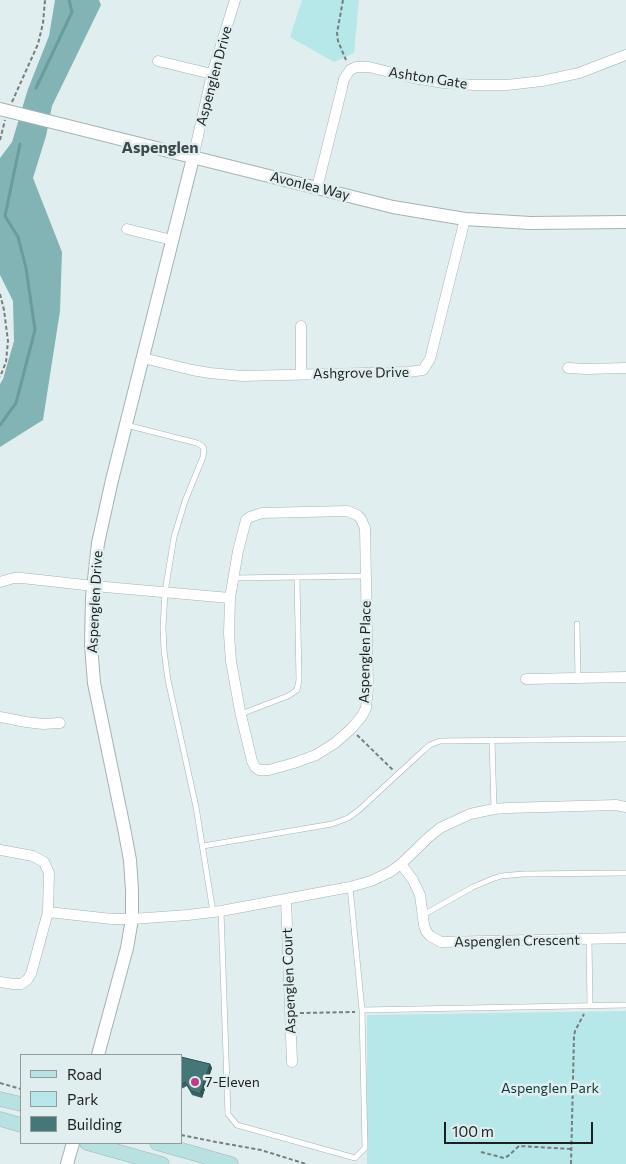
<!DOCTYPE html>
<style>
body{margin:0}
#map{position:relative;width:626px;height:1164px;overflow:hidden;background:#e1eeef;font-family:Commissioner,sans-serif}
canvas{display:block}
.legend{position:absolute;left:20px;top:1054px;width:162px;height:90px;box-sizing:border-box;background:#e1eeef;border:1px solid #929c9d;margin:0;padding:6px 9px;list-style:none;font-size:15px;color:#1c2021}
.legend li{display:flex;align-items:center;gap:10px;height:25px}
.legend b{width:25px;border:1px solid #929c9d}
.scale{position:absolute;left:444px;top:1122px;width:149px;height:22px;box-sizing:border-box;border:2px solid #1c2021;border-top:0;padding-left:6px;font-size:15px;line-height:18px;white-space:nowrap;color:#1c2021;-webkit-text-stroke:4px #e1eeef;paint-order:stroke}
</style>
<div id="map">
<canvas width="626" height="1164"></canvas>
<ul class="legend">
<li><b style="height:6px;background:#b8e1e2"></b>Road</li>
<li><b style="height:14px;background:#b6e7e9"></b>Park</li>
<li><b style="height:14px;background:#457678"></b>Building</li>
</ul>
<div class="scale">100 m</div>
</div>
<script>
const context = document.querySelector('canvas').getContext('2d');
context.lineJoin = 'round';
function fill(path, color) {
  context.fillStyle = color;
  context.fill(path, 'evenodd');
}
function shape(rows) {
  const path = new Path2D();
  for (const r of rows) {
    path.moveTo(r[0], r[1]);
    for (let i = 2; i < r.length; i += 2) path.lineTo(r[i], r[i + 1]);
  }
  return path;
}
function strokePath(path, color, width, dash) {
  context.strokeStyle = color;
  context.lineWidth = width;
  context.lineCap = dash ? 'butt' : 'round';
  context.setLineDash(dash || []);
  context.stroke(path);
}
function label(font, color, halo, rows, align = 'center') {
  context.font = font + ' Commissioner,sans-serif';
  context.lineWidth = 5;
  context.setLineDash([]);
  context.textBaseline = 'middle';
  context.strokeStyle = halo;
  context.fillStyle = color;
  for (const [text, x, y, turn = 0] of rows) {
    context.save();
    context.translate(x, y);
    context.rotate((+turn || 0) * Math.PI / 180);
    context.textAlign = isNaN(turn) ? turn : align;
    if (halo) context.strokeText(text, 0, 0);
    context.fillText(text, 0, 0);
    context.restore();
  }
}
fill(shape([
 [302,0,359,0,354,53,334,62,290,37],
 [626,1011,626,1164,367,1164,367,1015]
]), '#b6e7e9');
fill(shape([
 [55,0,99,0,101,5,52,106,46,136,33,178,62,252,60,311,43,420,0,447,0,384,3,379,14,341,13,301,0,275,0,158,12,142,28,89,49,36]
]), '#82b4b6');
strokePath(shape([
 [36,88,72,12,69,0],
 [0,425,16,403,35,330,26,268,18,237,5,216,20,144]
]), '#6a9b9e', 3);
const service = shape([
 [126,425,197,443,202,446,204,449,203,457,185,501,174,537,165,592,163,627,164,651,168,680,196,807,213,912],
 [234,578,366,576],
 [577,624,578,678],
 [241,714,288,696,297,690,299,680,297,577],
 [492,740,494,809],
 [203,846,332,824,348,818,359,810,424,750,430,745,440,741,626,739],
 [221,911,228,1114,237,1125,355,1158,365,1148,362,1010,350,887],
 [423,915,473,887,492,879,501,876,523,874,626,873],
 [589,939,590,1006],
 [362,1010,626,1005]
]);
const minor = shape([
 [158,61,212,74],
 [193,158,212,74,235,0],
 [317,188,341,92,344,79,350,70,356,67,369,67,413,78,444,83,474,85,507,85,542,81,579,73,626,55],
 [127,229,172,240],
 [301,326,301,374],
 [143,358,192,370,210,373,242,376,409,372,423,370,430,359,465,219],
 [568,368,586,369,626,368],
 [347,511,357,515,361,519,365,528,368,688,366,708,362,716,351,729,335,743,316,755,294,763,269,770,259,770,255,767,252,761,240,711,231,661,229,634,230,598,238,551,246,520,250,517,262,513,347,511],
 [0,582,14,578,22,578,94,586,230,598],
 [526,679,626,677],
 [0,717,26,722,43,724,60,723],
 [0,850,33,856,44,862,49,873,48,912,31,974,27,980,21,984,13,984,0,982],
 [401,864,413,880,420,895,424,925,426,931,430,936,441,942,626,938],
 [286,899,292,1062],
 [48,912,112,919,132,919,188,915,221,911,350,887,371,881,390,872,401,864,429,837,440,828,470,814,494,809,507,808,616,805,626,807]
]);
const tertiary = shape([
 [0,109,393,207,465,219,530,223,626,222],
 [98,1055,127,948,132,919,132,890,130,860,124,828,94,683,91,645,92,598,98,543,112,480,193,158],
 [67,1164,73,1143]
]);
const secondary = shape([
 [0,1099,21,1104],
 [0,1119,21,1125],
 [87,1143,162,1164],
 [157,1143,231,1164]
]);
strokePath(service, '#a6b2b2', 6);
strokePath(minor, '#a6b2b2', 11);
strokePath(tertiary, '#a6b2b2', 14);
strokePath(secondary, '#a6b2b2', 15);
strokePath(shape([
 [343,0,337,33,338,41,346,60],
 [12,102,38,44,43,23,45,0],
 [0,140,5,120],
 [0,294,4,310,8,341,6,362,0,377],
 [357,735,393,770],
 [300,1013,355,1012],
 [0,1083,21,1089],
 [181,1135,216,1142,261,1150,306,1164],
 [481,1152,504,1158,508,1156,519,1146,571,1149],
 [571,1164,574,1036,575,1031,584,1014]
]), '#767e7f', 2, [4, 2.5]);
strokePath(service, '#fff', 5);
strokePath(minor, '#fff', 10);
strokePath(tertiary, '#fff', 12);
strokePath(secondary, '#b8e1e2', 14);
fill(shape([
 [181,1057,210,1064,212,1068,202,1098,192,1095,187,1086,181,1089]
]), '#3b6567');
fill(shape([
 [210,1064,212,1068,202,1098,200,1094]
]), '#305354');
const building = shape([
 [181,1057,210,1064,200,1094,191,1091,185,1082,181,1085,181,1057]
]);
fill(building, '#457678');
strokePath(building, '#305354', 1);
for (const [x, y, r, color] of [
 [195,1082,5,"#bf3d86"]
]) {
  const dot = new Path2D();
  dot.arc(x, y, r, 0, 2 * Math.PI);
  context.fillStyle = color;
  context.fill(dot);
  strokePath(dot, '#e1eeef', 2);
}
label('14px', '#1c2021', '#e1eeef', [
 ["Aspenglen Drive",214,76,-75],
 ["Ashton Gate",428,78,9],
 ["Avonlea Way",310,186,14],
 ["Ashgrove Drive",361,373,-1],
 ["Aspenglen Drive",95,602,-87],
 ["Aspenglen Place",365,652,-89],
 ["Aspenglen Crescent",517,941,-1],
 ["Aspenglen Court",289,981,-92]
]);
label('14px', '#1c2021', '#e1eeef', [
 ["7-Eleven",205,1082]
], 'left');
label('14px', '#083a3c', '#e1eeef', [
 ["Aspenglen Park",550,1088]
]);
label('bold 16px', '#3d4848', '#e1eeef', [
 ["Aspenglen",160,148]
]);
</script>
